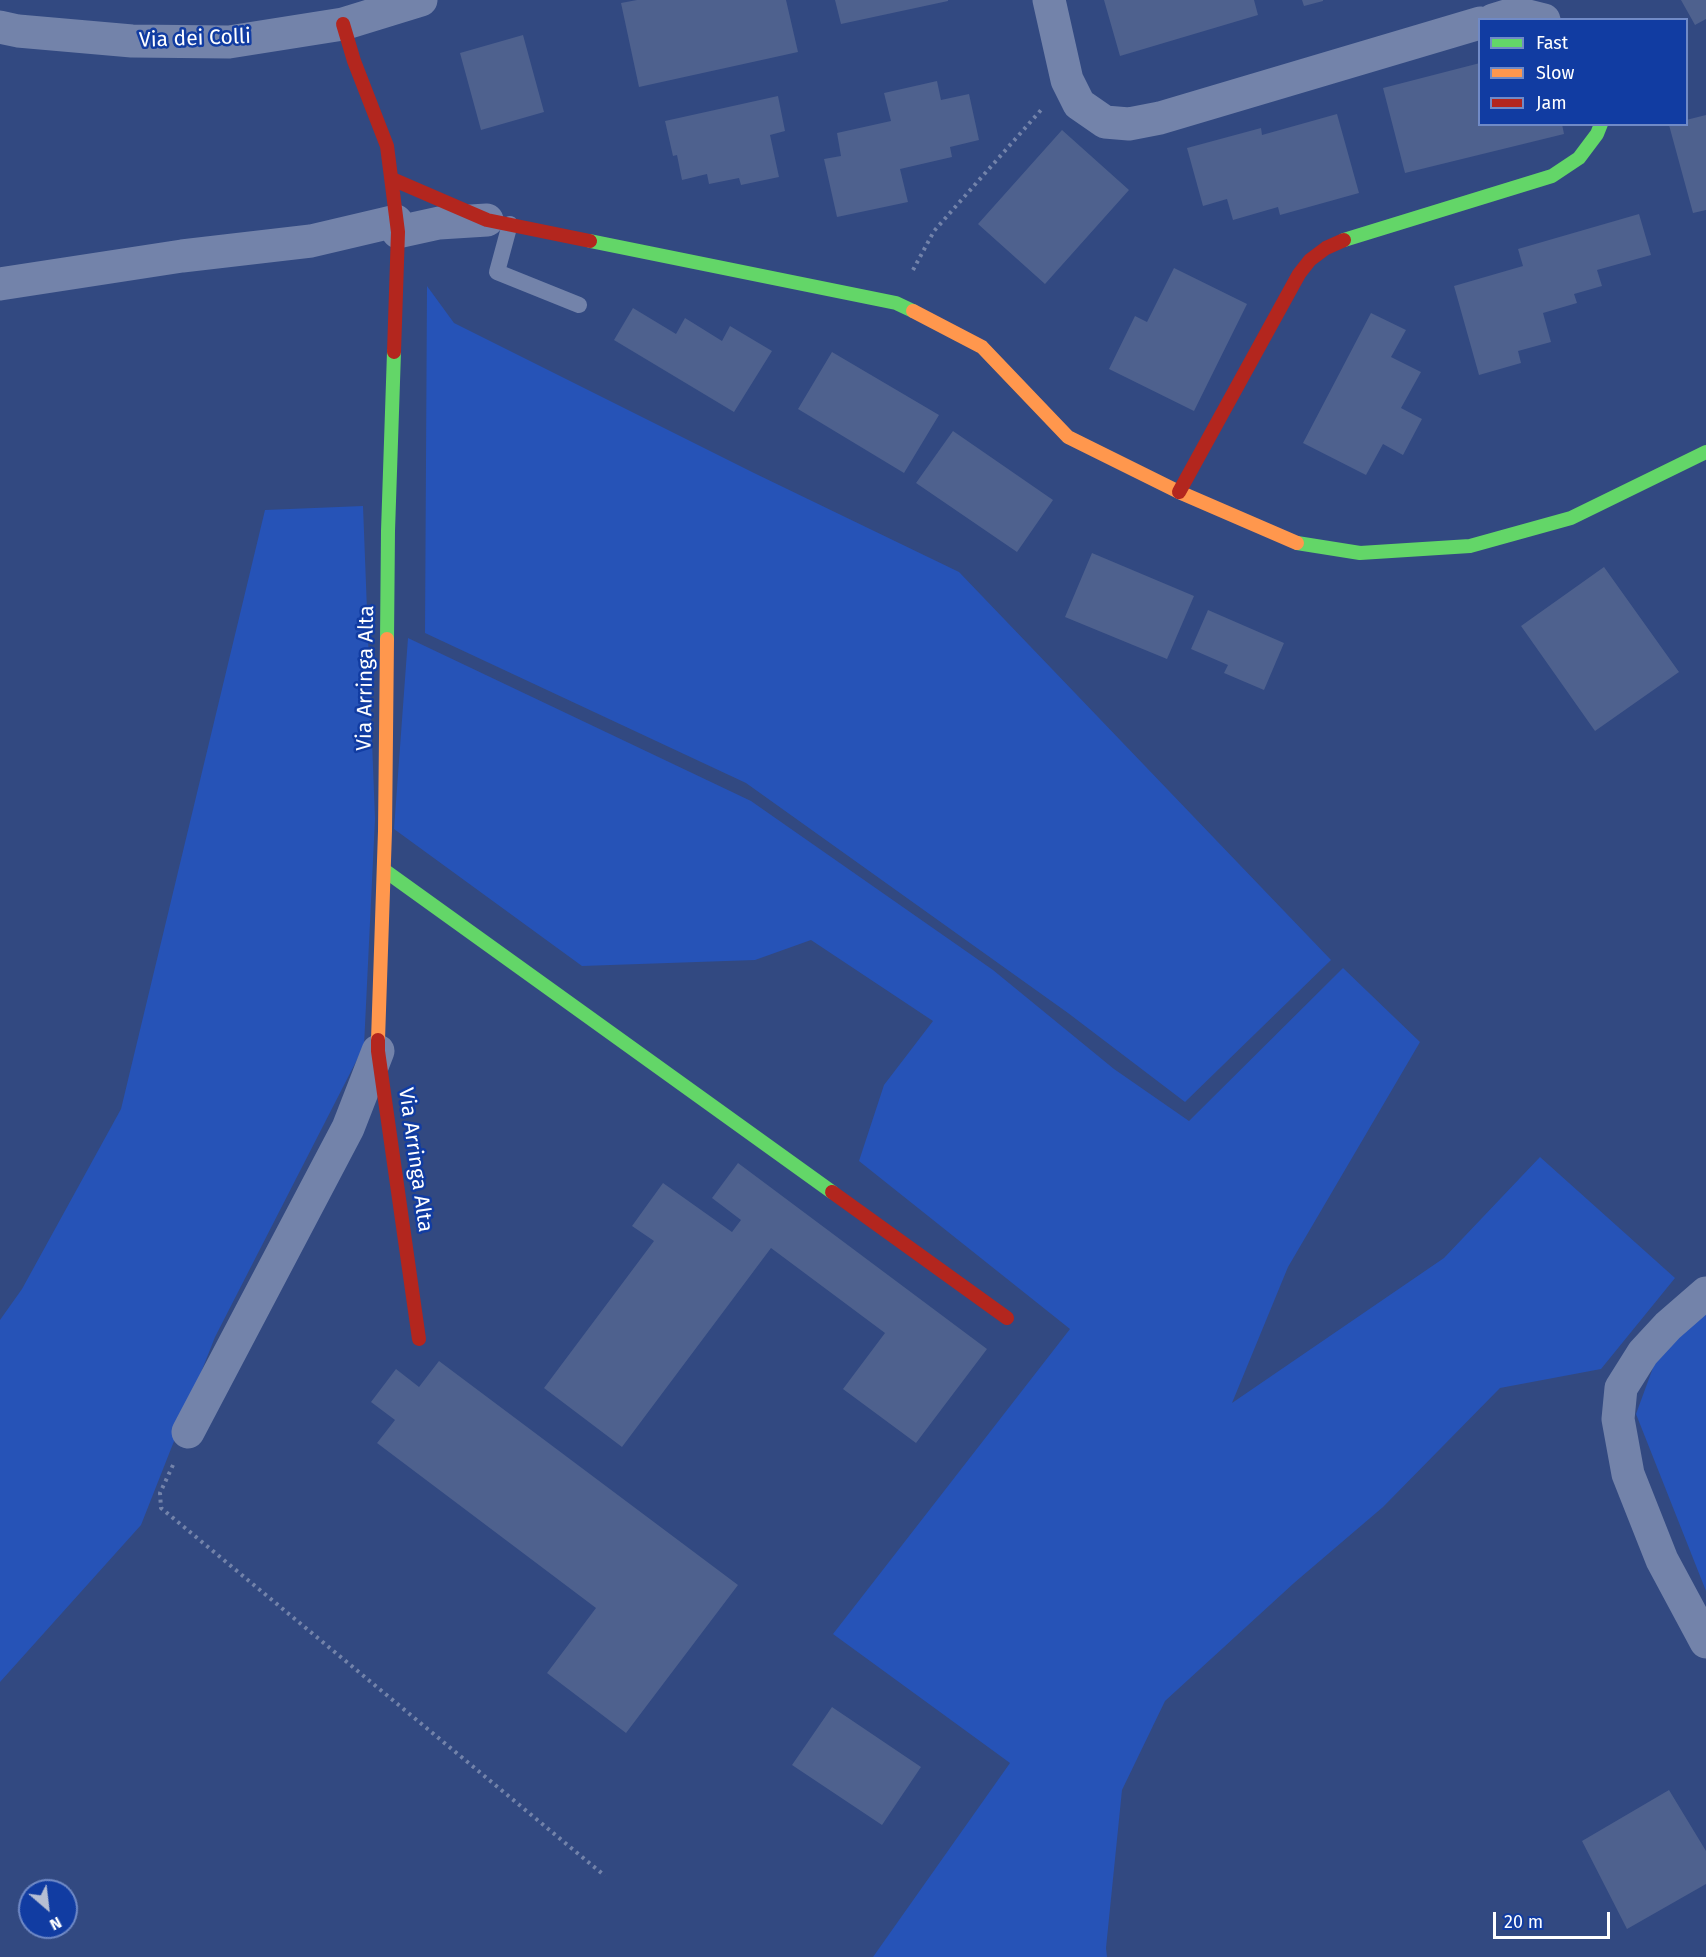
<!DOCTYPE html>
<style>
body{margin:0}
#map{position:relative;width:1706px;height:1957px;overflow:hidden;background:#324981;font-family:"Fira Sans",sans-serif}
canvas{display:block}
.legend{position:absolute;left:1478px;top:18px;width:210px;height:108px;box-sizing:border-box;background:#113ca2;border:2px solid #708ac7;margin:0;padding:8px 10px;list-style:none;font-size:18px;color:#fff}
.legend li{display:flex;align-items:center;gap:12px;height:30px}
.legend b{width:30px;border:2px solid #708ac7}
.north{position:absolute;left:18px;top:1879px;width:60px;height:60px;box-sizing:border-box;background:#113ca2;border:2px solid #708ac7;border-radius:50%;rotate:152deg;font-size:16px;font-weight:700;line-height:24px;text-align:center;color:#fff}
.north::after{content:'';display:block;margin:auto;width:21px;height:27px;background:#b7bfd3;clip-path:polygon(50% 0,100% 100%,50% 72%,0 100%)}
.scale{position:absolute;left:1493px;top:1912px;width:117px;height:27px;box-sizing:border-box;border:3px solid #fff;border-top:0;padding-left:8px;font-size:18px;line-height:21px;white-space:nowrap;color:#fff;-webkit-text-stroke:4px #113ca2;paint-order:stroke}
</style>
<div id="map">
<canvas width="1706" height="1957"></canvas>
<ul class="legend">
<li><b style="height:8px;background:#63d668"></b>Fast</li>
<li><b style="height:8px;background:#ff974d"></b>Slow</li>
<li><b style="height:8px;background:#b3261e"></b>Jam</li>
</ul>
<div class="north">N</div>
<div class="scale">20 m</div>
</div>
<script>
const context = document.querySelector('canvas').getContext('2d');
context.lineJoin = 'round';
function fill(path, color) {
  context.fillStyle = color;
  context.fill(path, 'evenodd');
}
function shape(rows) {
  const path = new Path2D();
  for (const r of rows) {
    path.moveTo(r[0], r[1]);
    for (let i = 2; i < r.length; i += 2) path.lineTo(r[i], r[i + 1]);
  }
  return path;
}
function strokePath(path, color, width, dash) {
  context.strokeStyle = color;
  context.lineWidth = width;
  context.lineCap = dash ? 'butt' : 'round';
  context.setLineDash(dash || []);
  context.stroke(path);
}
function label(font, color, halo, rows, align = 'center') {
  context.font = font + ' "Fira Sans",sans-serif';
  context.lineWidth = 5;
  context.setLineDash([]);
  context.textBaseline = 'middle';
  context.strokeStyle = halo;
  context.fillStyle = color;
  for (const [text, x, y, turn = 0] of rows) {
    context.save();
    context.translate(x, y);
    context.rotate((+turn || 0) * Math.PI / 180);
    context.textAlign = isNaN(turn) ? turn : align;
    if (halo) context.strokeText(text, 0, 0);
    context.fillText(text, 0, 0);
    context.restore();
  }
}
fill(shape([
 [427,286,454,323,754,473,959,572,1331,960,1185,1102,1068,1013,746,783,425,633],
 [363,506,375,819,364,1046,215,1337,141,1525,0,1682,0,1320,22,1289,121,1109,265,510],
 [408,638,751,801,993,970,1114,1069,1189,1121,1343,968,1420,1042,1288,1267,1232,1403,1444,1258,1540,1157,1675,1278,1601,1369,1500,1388,1383,1507,1294,1583,1165,1701,1122,1790,1106,1948,1107,1957,873,1957,1010,1763,833,1634,1070,1329,859,1161,884,1085,933,1021,811,940,755,960,582,966,394,829],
 [1706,1293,1706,1591,1636,1414,1654,1365]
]), '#2653b7');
fill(shape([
 [637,0,786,0,798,52,639,87,621,3],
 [835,0,948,0,948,1,841,24],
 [1104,0,1254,0,1258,15,1120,56],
 [1302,0,1323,0,1323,1,1304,6],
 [1681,0,1706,0,1706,19,1695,25],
 [523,35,544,112,481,130,460,53],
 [1480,63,1480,124,1562,124,1564,134,1405,173,1383,88],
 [937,81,941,100,969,94,979,140,950,147,952,157,900,169,908,202,837,217,824,159,841,156,837,133,891,121,884,93],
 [778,96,785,131,770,135,779,177,741,185,739,178,709,184,707,174,682,180,677,155,673,156,665,121],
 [1337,114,1359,193,1280,215,1278,207,1233,220,1227,199,1203,206,1187,148,1261,128,1262,135],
 [1706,115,1706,210,1693,213,1669,125,1686,124,1686,120],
 [1062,130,1129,190,1045,284,978,224],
 [1639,214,1651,255,1597,270,1602,286,1574,294,1577,303,1543,313,1551,342,1518,351,1521,363,1479,375,1454,286,1523,266,1518,249],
 [1174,268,1247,304,1194,411,1109,369,1135,316,1147,322],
 [633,308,676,334,685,318,722,341,730,326,772,351,734,412,614,340],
 [1371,313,1406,330,1391,357,1421,372,1401,408,1422,419,1403,455,1383,444,1366,475,1303,443],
 [832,352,939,415,904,473,798,409],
 [953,431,1053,500,1017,552,916,483],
 [1092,553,1194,596,1167,659,1065,617],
 [1604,567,1679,672,1595,731,1521,626],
 [1208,610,1284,643,1264,690,1224,673,1228,665,1191,649],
 [738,1163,987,1349,916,1443,843,1389,885,1333,771,1248,622,1447,544,1388,654,1241,632,1226,663,1183,732,1232,741,1220,712,1198],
 [439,1361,738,1585,626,1733,547,1673,596,1608,377,1443,395,1420,371,1402,396,1369,419,1387],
 [832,1707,921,1767,882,1825,792,1765],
 [1669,1790,1706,1851,1706,1884,1627,1929,1582,1841]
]), '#4e618e');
strokePath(shape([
 [913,270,934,231,1041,110],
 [173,1465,160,1493,161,1508,605,1876]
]), '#7383aa', 4, [3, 4.5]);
strokePath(shape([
 [510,224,497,272,579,305]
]), '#7383aa', 16);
strokePath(shape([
 [1049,0,1067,80,1079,104,1105,122,1129,124,1160,118,1480,23],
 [1493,20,1516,13,1544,20],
 [0,27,18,31,132,41,229,42,343,24,421,0],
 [398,232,439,223,487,220],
 [0,284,182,256,311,241,396,221],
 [1706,1293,1668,1326,1643,1353,1621,1388,1618,1419,1628,1474,1662,1560,1706,1642],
 [188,1432,348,1128,378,1051]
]), '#7383aa', 33);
strokePath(shape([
 [1344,240,1552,176,1579,158,1597,134,1601,124],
 [590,241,896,303,913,311],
 [1297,543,1360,553,1470,546,1571,518,1706,452],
 [387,639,388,531,394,352],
 [384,870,832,1192]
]), '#63d668', 14);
strokePath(shape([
 [913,311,982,347,1068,437,1179,492,1297,543],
 [378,1040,385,831,387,639]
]), '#ff974d', 14);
strokePath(shape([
 [343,24,354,61,387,146,398,232,394,352],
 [392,179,487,220,590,241],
 [1179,492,1299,274,1310,260,1326,248,1344,240],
 [378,1040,378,1051,419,1339],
 [832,1192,1007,1318]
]), '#b3261e', 14);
label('21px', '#fff', '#113ca2', [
 ["Via dei Colli",195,39,-2],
 ["Via Arringa Alta",366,678,-89],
 ["Via Arringa Alta",415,1160,82]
]);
</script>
